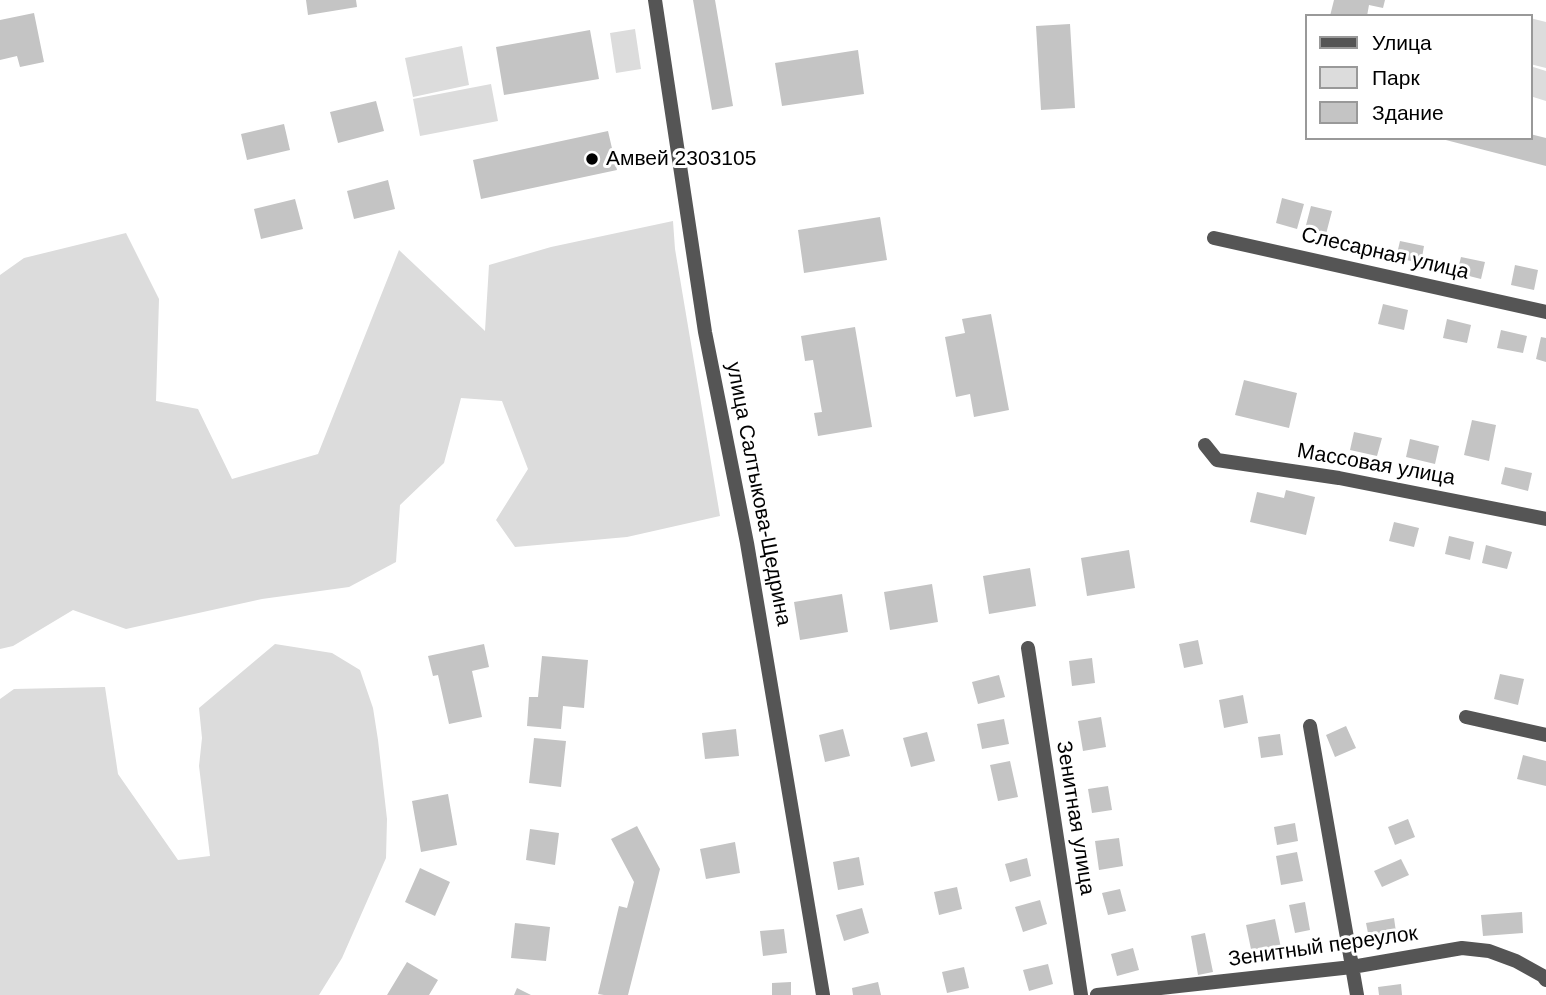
<!DOCTYPE html>
<meta charset="utf-8">
<style>
body{margin:0}
#map{position:relative;width:1546px;height:995px;overflow:hidden;background:#fff;font-family:Helvetica,sans-serif}
canvas{display:block}
.legend{position:absolute;left:1305px;top:14px;width:228px;height:126px;box-sizing:border-box;background:#fff;border:2px solid #999;margin:0;padding:9px 12px;list-style:none;font-size:21px;color:#000}
.legend li{display:flex;align-items:center;gap:14px;height:35px}
.legend b{width:35px;border:2px solid #999}
</style>
<div id="map">
<canvas width="1546" height="995"></canvas>
<ul class="legend">
<li><b style="height:9px;background:#555"></b>Улица</li>
<li><b style="height:19px;background:#dcdcdc"></b>Парк</li>
<li><b style="height:19px;background:#c4c4c4"></b>Здание</li>
</ul>
</div>
<script>
const context = document.querySelector('canvas').getContext('2d');
context.lineJoin = 'round';
function fill(path, color) {
  context.fillStyle = color;
  context.fill(path, 'evenodd');
}
function shape(rows) {
  const path = new Path2D();
  for (const r of rows) {
    path.moveTo(r[0], r[1]);
    for (let i = 2; i < r.length; i += 2) path.lineTo(r[i], r[i + 1]);
  }
  return path;
}
function strokePath(path, color, width, dash) {
  context.strokeStyle = color;
  context.lineWidth = width;
  context.lineCap = dash ? 'butt' : 'round';
  context.setLineDash(dash || []);
  context.stroke(path);
}
function label(font, color, halo, rows, align = 'center') {
  context.font = font + ' Helvetica,sans-serif';
  context.lineWidth = 6;
  context.setLineDash([]);
  context.textBaseline = 'middle';
  context.strokeStyle = halo;
  context.fillStyle = color;
  for (const [text, x, y, turn = 0] of rows) {
    context.save();
    context.translate(x, y);
    context.rotate((+turn || 0) * Math.PI / 180);
    context.textAlign = isNaN(turn) ? turn : align;
    if (halo) context.strokeText(text, 0, 0);
    context.fillText(text, 0, 0);
    context.restore();
  }
}
fill(shape([
 [1530,18,1546,22,1546,68,1530,64],
 [635,29,641,69,616,73,610,33],
 [462,46,469,85,413,97,405,58],
 [1530,66,1546,71,1546,101,1530,96],
 [491,84,498,121,420,136,413,99],
 [673,221,675,249,720,516,627,537,515,547,496,520,528,469,502,401,461,398,444,463,400,505,396,562,349,587,262,599,126,629,73,610,13,646,0,649,0,275,24,258,126,233,159,299,156,401,198,409,232,479,318,454,399,250,485,331,489,265,551,247],
 [275,644,332,653,360,670,373,708,378,740,387,819,386,858,342,958,319,995,0,995,0,699,14,689,105,687,118,774,178,860,210,856,199,766,202,738,199,708]
]), '#dcdcdc');
fill(shape([
 [306,0,356,0,357,7,308,15],
 [693,0,715,0,733,106,712,110],
 [1334,0,1385,0,1383,8,1369,5,1367,16,1330,16],
 [34,13,44,62,20,67,17,56,0,60,0,20],
 [1070,24,1075,108,1041,110,1036,26],
 [590,30,599,79,504,95,496,47],
 [858,50,864,94,782,106,775,63],
 [376,101,384,131,338,143,330,112],
 [284,124,290,150,247,160,241,134],
 [608,131,617,170,481,199,473,160],
 [1530,134,1546,138,1546,166,1442,139,1530,138],
 [388,180,395,209,354,219,347,191],
 [1282,198,1304,204,1297,229,1276,223],
 [295,199,303,229,261,239,254,209],
 [1311,206,1332,211,1326,234,1305,229],
 [880,217,887,260,804,273,798,230],
 [1400,241,1424,246,1421,263,1396,258],
 [1461,257,1485,262,1481,279,1457,273],
 [1515,265,1538,270,1534,290,1511,285],
 [1383,304,1408,310,1404,330,1378,324],
 [991,314,1009,410,974,417,970,394,956,397,945,337,965,333,962,319],
 [1447,319,1471,325,1467,343,1443,338],
 [855,327,872,427,818,436,814,413,822,412,813,360,805,361,801,336],
 [1501,330,1527,336,1523,353,1497,348],
 [1541,337,1546,338,1546,362,1536,359],
 [1244,380,1297,393,1289,428,1235,415],
 [1472,420,1496,425,1489,461,1464,455],
 [1354,432,1382,438,1377,456,1350,450],
 [1410,439,1439,446,1435,464,1406,457],
 [1505,467,1532,473,1528,491,1501,484],
 [1286,490,1315,497,1306,535,1250,522,1257,492,1284,498],
 [1394,522,1419,528,1414,547,1389,541],
 [1449,536,1474,542,1470,560,1445,554],
 [1486,545,1512,552,1507,569,1482,563],
 [1129,550,1135,588,1087,596,1081,558],
 [1030,568,1036,606,989,614,983,576],
 [932,584,938,622,890,630,884,592],
 [842,594,848,632,800,640,794,602],
 [1198,640,1203,664,1184,668,1179,644],
 [484,644,489,667,472,671,482,717,449,724,438,675,433,676,428,656],
 [542,656,588,660,584,708,563,706,561,729,527,726,529,697,538,697],
 [1092,658,1095,683,1072,686,1069,661],
 [1500,674,1524,679,1518,705,1494,699],
 [999,675,1005,697,978,704,972,682],
 [1243,695,1248,723,1224,728,1219,700],
 [1101,717,1106,747,1083,751,1078,721],
 [1004,719,1009,744,982,749,977,724],
 [1346,726,1356,748,1335,757,1326,735],
 [736,729,739,756,705,759,702,733],
 [843,729,850,756,825,762,819,735],
 [927,732,935,761,911,767,903,738],
 [1280,734,1283,755,1261,758,1258,737],
 [534,738,566,741,561,787,529,783],
 [1523,755,1546,761,1546,786,1517,779],
 [1010,761,1018,797,998,801,990,765],
 [1108,786,1112,810,1092,813,1088,789],
 [448,794,457,845,421,852,412,801],
 [1408,819,1415,837,1395,845,1388,827],
 [1295,823,1298,841,1277,845,1274,827],
 [637,826,660,869,628,995,604,995,598,994,619,906,627,908,634,882,611,839],
 [530,829,559,833,555,865,526,860],
 [1119,838,1123,866,1099,870,1095,841],
 [735,842,740,873,706,879,700,849],
 [1297,852,1303,881,1281,885,1276,856],
 [859,857,864,885,838,890,833,862],
 [1027,858,1031,876,1010,882,1005,864],
 [1401,859,1409,875,1382,887,1374,871],
 [420,868,450,882,435,916,405,902],
 [957,887,962,909,939,915,934,892],
 [1120,889,1126,911,1108,915,1102,893],
 [1040,900,1047,924,1023,932,1015,907],
 [1305,902,1310,930,1295,933,1289,905],
 [862,908,869,933,844,941,836,915],
 [1522,912,1523,933,1483,936,1481,915],
 [1394,918,1397,939,1370,943,1366,923],
 [1275,919,1281,948,1252,954,1246,925],
 [515,923,550,927,546,961,511,958],
 [784,929,787,953,763,956,760,931],
 [1205,933,1213,972,1198,975,1191,936],
 [1133,948,1139,970,1117,976,1111,954],
 [407,962,438,980,429,995,387,995],
 [1048,964,1053,984,1029,991,1023,970],
 [964,967,969,988,947,993,942,972],
 [791,982,791,995,772,995,772,983],
 [878,982,881,995,853,995,852,988],
 [1401,984,1402,995,1379,995,1378,987],
 [517,988,531,995,514,995]
]), '#c4c4c4');
strokePath(shape([
 [1214,238,1546,312],
 [1205,445,1217,460,1339,478,1546,519],
 [1028,648,1081,995],
 [1466,717,1546,735],
 [1310,726,1357,995],
 [1097,995,1352,967,1462,948,1489,951,1516,961,1543,976,1546,980]
]), '#555', 14);
strokePath(shape([
 [655,0,705,332,747,543,823,995]
]), '#555', 14);
for (const [x, y, r, color] of [
 [592,159,7,"#000"]
]) {
  const dot = new Path2D();
  dot.arc(x, y, r, 0, 2 * Math.PI);
  context.fillStyle = color;
  context.fill(dot);
  strokePath(dot, '#fff', 2.5);
}
label('21px', '#000', '#fff', [
 ["Амвей 2303105",606,159]
], 'left');
label('21px', '#000', '#fff', [
 ["Слесарная улица",1385,254,13],
 ["Массовая улица",1376,465,10],
 ["улица Салтыкова-Щедрина",758,494,79],
 ["Зенитная улица",1075,818,81],
 ["Зенитный переулок",1323,947,-8]
]);
</script>
